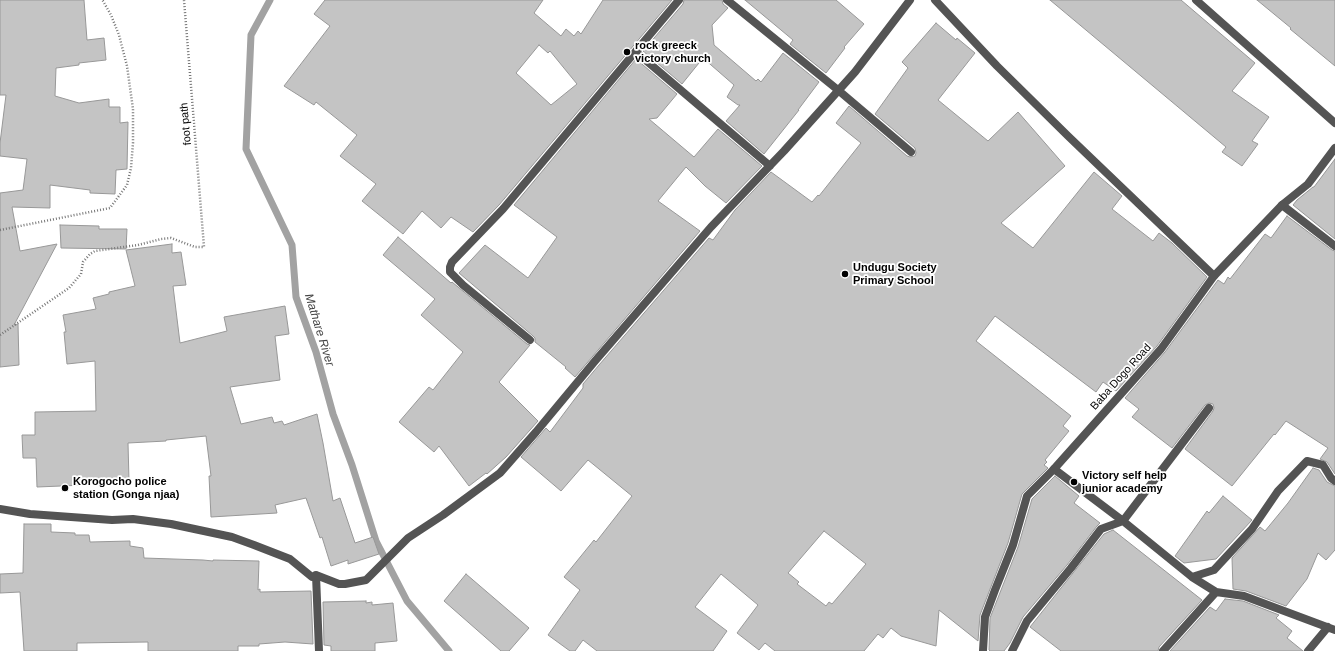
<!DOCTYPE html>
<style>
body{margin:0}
canvas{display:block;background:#fff}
</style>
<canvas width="1335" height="651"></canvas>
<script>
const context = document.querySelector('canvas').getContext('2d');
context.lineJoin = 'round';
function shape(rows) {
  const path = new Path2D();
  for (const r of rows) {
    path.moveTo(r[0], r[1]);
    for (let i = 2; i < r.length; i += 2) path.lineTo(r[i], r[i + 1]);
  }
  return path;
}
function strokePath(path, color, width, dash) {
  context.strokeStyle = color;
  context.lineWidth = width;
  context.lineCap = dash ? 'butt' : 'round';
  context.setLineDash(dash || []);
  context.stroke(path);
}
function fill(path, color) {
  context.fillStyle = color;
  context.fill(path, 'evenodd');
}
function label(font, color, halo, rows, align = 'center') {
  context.font = font + ' Helvetica,sans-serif';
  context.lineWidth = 3.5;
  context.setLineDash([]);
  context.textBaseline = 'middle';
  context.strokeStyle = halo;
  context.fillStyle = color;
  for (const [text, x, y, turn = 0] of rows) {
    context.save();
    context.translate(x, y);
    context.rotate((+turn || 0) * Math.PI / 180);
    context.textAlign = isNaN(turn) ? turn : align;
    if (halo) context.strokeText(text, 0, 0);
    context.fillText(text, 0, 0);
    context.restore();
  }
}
strokePath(shape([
 [270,0,251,35,246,149,292,245,296,297,316,352,333,414,352,465,376,541,407,601,449,651]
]), '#a2a2a2', 7);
const building = shape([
 [0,0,84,0,87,40,104,38,106,60,79,63,79,65,56,68,55,96,79,103,109,99,109,107,120,107,120,123,128,122,127,169,116,170,115,194,90,193,90,190,50,185,50,208,12,207,20,251,57,244,14,325,18,324,19,365,0,367,0,193,23,190,27,159,0,156,0,143,6,95,0,95,0,0],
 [325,0,543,0,534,13,561,36,566,29,574,36,578,31,581,34,603,0,672,0,499,205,473,232,451,217,441,228,422,211,403,234,362,201,376,184,340,156,357,135,316,102,314,105,284,86,330,26,314,14,325,0],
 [539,45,548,53,550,51,577,84,551,105,516,73,539,45],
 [684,0,722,0,723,4,728,8,712,25,714,45,756,81,758,79,761,82,783,53,819,82,798,110,799,110,764,154,726,121,740,105,738,105,727,97,734,85,703,58,682,84,643,51,683,4,684,0],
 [745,0,836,0,864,24,844,47,845,48,826,73,790,44,793,40,745,0],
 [1050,0,1181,0,1255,63,1232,91,1269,117,1252,141,1258,144,1242,166,1222,152,1226,147,1050,0],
 [1257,0,1335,0,1335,66,1290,29,1291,28,1257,0],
 [936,23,956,40,957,38,975,53,938,100,988,141,1018,112,1065,166,1001,223,1033,248,1094,172,1122,196,1112,209,1153,241,1159,233,1172,243,1207,277,1157,346,1116,391,1103,382,1096,392,995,316,976,341,1071,416,1063,426,1069,431,1045,460,1047,462,1044,465,1048,468,1022,494,1008,543,980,615,978,641,939,610,936,646,901,636,891,628,883,638,878,634,864,651,775,651,765,643,759,650,737,633,758,605,721,574,695,607,727,631,713,651,597,651,583,640,575,651,570,651,548,635,580,590,564,577,594,540,596,542,632,496,588,460,561,491,521,457,546,428,550,432,583,388,583,384,599,365,709,238,713,240,735,210,771,172,812,202,818,195,819,196,861,143,836,123,849,106,907,156,910,157,915,156,916,153,915,148,875,114,908,68,902,62,936,23],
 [824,531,866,564,832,604,829,602,826,606,797,584,799,582,788,573,824,531],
 [636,59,677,94,657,118,649,119,694,157,718,129,762,166,726,203,705,186,686,167,658,201,700,231,575,377,565,368,566,367,535,342,535,338,533,336,459,273,485,245,528,278,557,237,514,205,636,59],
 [1335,159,1335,239,1293,205,1297,200,1313,187,1314,187,1335,159],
 [1287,216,1332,250,1335,251,1335,474,1327,462,1320,459,1328,448,1286,421,1275,435,1274,434,1232,486,1185,449,1213,411,1214,408,1213,404,1209,403,1205,405,1172,448,1132,417,1139,409,1125,398,1165,352,1218,280,1224,284,1228,277,1230,279,1265,234,1271,238,1287,216],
 [60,225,99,226,99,229,127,229,126,249,61,248,60,225],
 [398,237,451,283,452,282,527,344,530,345,499,382,538,421,506,457,487,474,486,473,469,486,439,446,434,452,399,422,429,387,433,390,463,352,421,315,435,299,383,255,398,237],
 [172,244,172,253,181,252,186,285,173,286,180,343,227,331,224,317,285,306,289,334,275,336,280,380,230,387,241,424,272,417,274,423,282,421,284,425,317,414,323,443,333,501,340,498,355,543,373,537,379,554,348,564,348,560,331,566,322,537,320,538,306,498,275,505,277,513,211,517,209,476,211,476,206,436,166,440,166,441,128,443,129,481,85,483,85,485,37,487,36,458,23,458,22,435,35,435,35,412,96,411,95,361,67,364,64,332,66,332,63,315,96,309,93,298,109,294,109,292,135,286,126,250,172,244],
 [1313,468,1319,470,1327,482,1335,486,1335,550,1326,560,1318,553,1307,579,1286,606,1246,591,1233,589,1232,558,1260,527,1265,531,1288,503,1313,468],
 [1055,476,1079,496,1074,503,1100,523,1097,526,1067,565,1023,617,1010,643,1004,651,990,651,989,650,990,618,1018,547,1032,499,1055,476],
 [1223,496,1252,520,1216,559,1184,563,1175,556,1207,511,1209,513,1223,496],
 [24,524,51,524,51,532,75,533,75,535,89,535,90,542,130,541,130,546,143,548,144,558,203,560,213,561,213,560,259,561,258,590,260,589,260,592,311,591,313,644,285,642,259,644,259,646,238,646,238,651,148,651,148,642,77,643,77,651,24,651,20,592,0,593,0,574,23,573,24,524],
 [1113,530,1202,600,1159,647,1158,651,1061,651,1030,627,1104,534,1113,530],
 [466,574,529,628,509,651,501,651,444,601,466,574],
 [1225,599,1243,601,1279,615,1276,618,1292,631,1287,638,1303,651,1170,651,1210,607,1216,611,1225,599],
 [366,601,366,603,372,602,372,605,393,603,397,641,375,643,375,651,331,651,331,646,324,645,323,602,366,601]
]);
fill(building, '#c4c4c4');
strokePath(building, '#989898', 1);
strokePath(shape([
 [0,230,110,208,127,185,131,168,133,143,133,109,127,66,119,35,111,15,103,1,102,0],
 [0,335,69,288,81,274,83,262,90,254,95,251,138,245,161,239,171,238,195,247,204,247,184,0]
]), '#767676', 2.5, [1, 2]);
strokePath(shape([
 [1196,0,1335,123]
]), '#545454', 8);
strokePath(shape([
 [727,0,838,90,911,152],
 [935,0,997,66,1068,136,1214,276],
 [636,52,770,166],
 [1282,205,1335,246],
 [530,340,463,285,450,272,450,267,452,262,503,209,679,0],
 [1054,469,1123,521,1192,577,1216,592,1244,596,1335,630],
 [0,509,30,514,112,520,133,519,171,524,232,537,254,545,290,559,312,577,316,575,339,584,345,584,366,580,408,538,443,515,500,473,536,432,595,361,711,227,784,151,855,72,910,0],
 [316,575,319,651],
 [1192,577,1214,570,1252,529,1278,491,1307,461,1323,465,1331,478,1335,481],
 [1012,651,1027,621,1071,568,1101,529,1123,521,1209,408],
 [1163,651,1216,592],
 [1308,651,1328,627]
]), '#545454', 8);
strokePath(shape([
 [983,651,985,617,995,590,1013,545,1027,496,1054,469,1161,349,1214,276,1282,205,1308,184,1335,148]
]), '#545454', 8);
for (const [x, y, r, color] of [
 [627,52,4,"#000"],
 [845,274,4,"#000"],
 [1074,482,4,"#000"],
 [65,488,4,"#000"]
]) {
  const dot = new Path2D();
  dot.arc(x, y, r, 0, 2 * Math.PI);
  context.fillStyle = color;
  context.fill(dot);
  strokePath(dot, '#fff', 1.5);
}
label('bold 11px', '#000', '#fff', [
 ["rock greeck",635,46],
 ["victory church",635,59],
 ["Undugu Society",853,268],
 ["Primary School",853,281],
 ["Victory self help",1082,476],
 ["junior academy",1082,489],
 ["Korogocho police",73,482],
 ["station (Gonga njaa)",73,495]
], 'left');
label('11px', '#000', '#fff', [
 ["foot path",186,124,-95],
 ["Baba Dogo Road",1121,377,-48]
]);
label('italic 12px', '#434343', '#fff', [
 ["Mathare River",319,330,73]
]);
</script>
